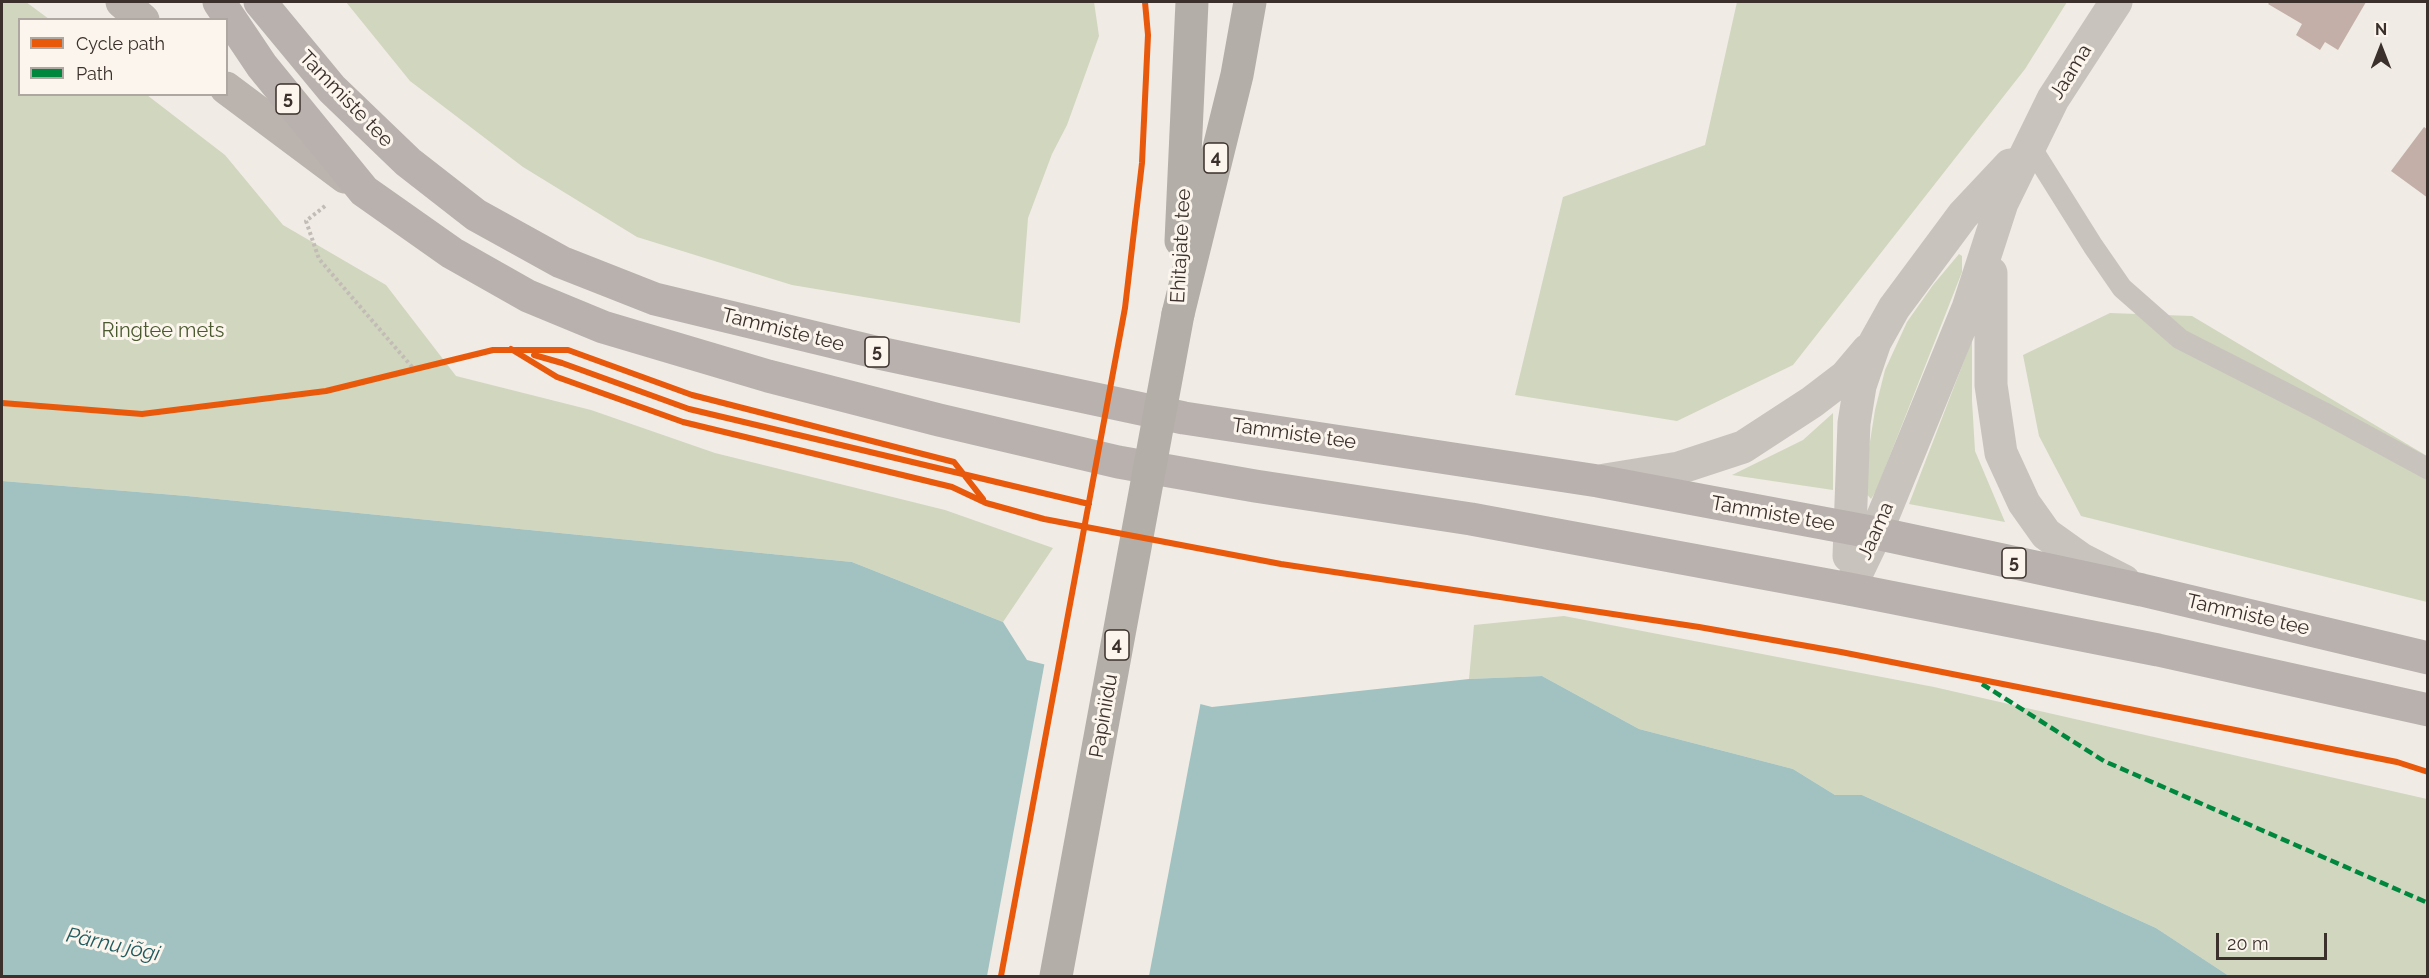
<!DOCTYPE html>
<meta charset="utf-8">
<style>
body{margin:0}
#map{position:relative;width:2429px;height:978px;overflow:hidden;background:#f0ebe5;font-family:Raleway,sans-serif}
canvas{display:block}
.frame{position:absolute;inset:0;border:3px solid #3b302b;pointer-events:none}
.legend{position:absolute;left:18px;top:18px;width:210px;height:78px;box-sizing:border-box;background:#fbf5ee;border:2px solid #aea6a0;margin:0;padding:8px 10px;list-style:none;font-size:18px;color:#3b302b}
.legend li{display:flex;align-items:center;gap:12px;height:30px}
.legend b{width:30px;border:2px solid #aea6a0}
.north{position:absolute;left:2351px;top:18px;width:60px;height:60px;-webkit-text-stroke:4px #fbf5ee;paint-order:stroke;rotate:0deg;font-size:16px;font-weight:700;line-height:24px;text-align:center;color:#3b302b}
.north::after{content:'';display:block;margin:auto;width:21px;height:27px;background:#3b302b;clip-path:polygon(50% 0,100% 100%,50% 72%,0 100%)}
.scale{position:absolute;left:2216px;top:933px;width:111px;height:27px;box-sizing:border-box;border:3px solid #3b302b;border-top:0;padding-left:8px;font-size:18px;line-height:21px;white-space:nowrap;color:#3b302b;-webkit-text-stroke:4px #fbf5ee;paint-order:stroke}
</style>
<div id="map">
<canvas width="2429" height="978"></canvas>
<div class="frame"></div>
<ul class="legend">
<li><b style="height:8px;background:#e8590c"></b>Cycle path</li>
<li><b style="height:8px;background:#00873e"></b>Path</li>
</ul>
<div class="north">N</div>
<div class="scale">20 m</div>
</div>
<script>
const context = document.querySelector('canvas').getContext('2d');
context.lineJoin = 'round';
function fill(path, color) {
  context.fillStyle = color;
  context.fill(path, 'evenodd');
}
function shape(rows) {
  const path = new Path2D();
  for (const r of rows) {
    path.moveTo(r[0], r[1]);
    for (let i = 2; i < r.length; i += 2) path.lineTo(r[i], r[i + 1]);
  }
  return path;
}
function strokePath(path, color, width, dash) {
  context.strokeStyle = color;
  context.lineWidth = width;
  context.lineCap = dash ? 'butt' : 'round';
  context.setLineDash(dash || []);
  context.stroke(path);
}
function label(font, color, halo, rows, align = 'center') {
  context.font = font + ' Raleway,sans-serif';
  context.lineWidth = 6;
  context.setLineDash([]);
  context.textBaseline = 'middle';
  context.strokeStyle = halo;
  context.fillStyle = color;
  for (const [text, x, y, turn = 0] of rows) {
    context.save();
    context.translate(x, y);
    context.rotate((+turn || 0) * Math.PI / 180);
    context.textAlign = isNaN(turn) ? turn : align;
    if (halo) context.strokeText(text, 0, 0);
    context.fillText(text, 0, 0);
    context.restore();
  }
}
fill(shape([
 [2,2,26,2,49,19,20,20,20,94,147,95,225,155,283,225,386,285,456,376,591,410,715,453,945,510,1053,548,1003,622,852,562,187,496,2,481],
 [346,2,1094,2,1099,36,1067,125,1052,154,1028,218,1020,323,792,285,637,237,523,167,410,81],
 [1737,2,2067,2,2025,69,1793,365,1677,421,1515,395,1563,197,1705,145],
 [1959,254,1962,256,1962,272,1876,491,1871,499,1864,491,1865,473,1875,410,1885,370,1907,322,1933,285],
 [2110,313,2192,316,2427,456,2427,602,2081,516,2039,436,2023,355],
 [1972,340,1972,401,1975,451,2005,522,1909,504],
 [1833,413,1833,490,1732,475,1803,440],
 [1564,616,1934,687,2427,799,2427,976,2229,976,2156,928,1862,795,1835,795,1793,769,1639,729,1542,676,1469,679,1474,625]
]), '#d1d6bf');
fill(shape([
 [2,481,187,496,852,562,1003,622,1027,660,1212,707,1469,679,1542,676,1639,729,1793,769,1835,795,1862,795,2156,928,2229,976,2,976]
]), '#a1c2c1');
fill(shape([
 [1045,661,1201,701,1149,976,987,976]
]), '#f0ebe5');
fill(shape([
 [2270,2,2366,2,2338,50,2325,42,2320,50,2296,35,2302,24,2268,4],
 [2424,127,2428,130,2428,198,2391,171]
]), '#c3afa7');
strokePath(shape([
 [325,206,306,221,319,259,413,368]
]), '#c2bbb6', 4, [3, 3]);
strokePath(shape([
 [2029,144,2093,246,2122,288,2180,339,2323,412,2428,469]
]), '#c9c3be', 21);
strokePath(shape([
 [1991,273,1991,385,2001,453,2024,503,2046,534,2081,559,2124,581],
 [1605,480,1679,468,1743,447,1812,402,1846,376,1868,350],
 [1849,556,1854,423,1860,386,1875,342,1894,308,1963,215,2010,165],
 [1849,589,1876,533,1968,308,2002,203,2053,99,2116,2]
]), '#c9c3be', 33);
strokePath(shape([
 [122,2,143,20],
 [226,88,345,177]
]), '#bab3ae', 33);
strokePath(shape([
 [219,2,262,66,364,191,452,253,528,296,603,327,768,376,939,420,1118,462,1255,486,1471,519,1849,589,2158,650,2428,710],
 [260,2,332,89,408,162,476,215,561,262,655,299,879,353,1184,418,1598,481,1876,533,2142,590,2428,658]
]), '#b8b1ad', 33);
strokePath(shape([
 [1181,241,1192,2],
 [1178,314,1237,75,1250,2]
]), '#b4aea8', 33);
strokePath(shape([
 [1056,976,1178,314]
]), '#b4aea8', 33);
strokePath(shape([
 [1982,684,2104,761,2428,903]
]), '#00873e', 4.5, [9, 4.5]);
strokePath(shape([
 [511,349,557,377,683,422,952,487,986,503,1044,519,1281,564,1699,627,1841,652,2397,762,2428,772],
 [534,355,562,363,689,409,1089,504],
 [2,403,142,414,326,391,493,350,568,350,692,395,954,462,983,499],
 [1001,976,1125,308,1142,163,1148,35,1145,2]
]), '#e8590c', 6);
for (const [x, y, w] of [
 [288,99,24],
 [1216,158,24],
 [877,352,24],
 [2014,563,24],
 [1117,645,24]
]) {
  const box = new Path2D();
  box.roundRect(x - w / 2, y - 15, w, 30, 4.5);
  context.fillStyle = '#fbf5ee';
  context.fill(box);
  strokePath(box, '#3b302b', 1.5);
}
label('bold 18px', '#3b302b', null, [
 ["5",288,99],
 ["4",1216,158],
 ["5",877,352],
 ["5",2014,563],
 ["4",1117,645]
]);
label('20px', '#3b302b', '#fbf5ee', [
 ["Jaama",2071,72,-58],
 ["Tammiste tee",346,99,46],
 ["Ehitajate tee",1181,246,-87],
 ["Tammiste tee",783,330,14],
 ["Tammiste tee",1294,434,8],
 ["Tammiste tee",1773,514,10],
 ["Jaama",1876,531,-66],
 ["Tammiste tee",2248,615,13],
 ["Papiniidu",1104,716,-80]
]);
label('20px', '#4a5a2e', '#fbf5ee', [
 ["Ringtee mets",163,331]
]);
label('italic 21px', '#1f5a5e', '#fbf5ee', [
 ["Pärnu jõgi",113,945,12]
]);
</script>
